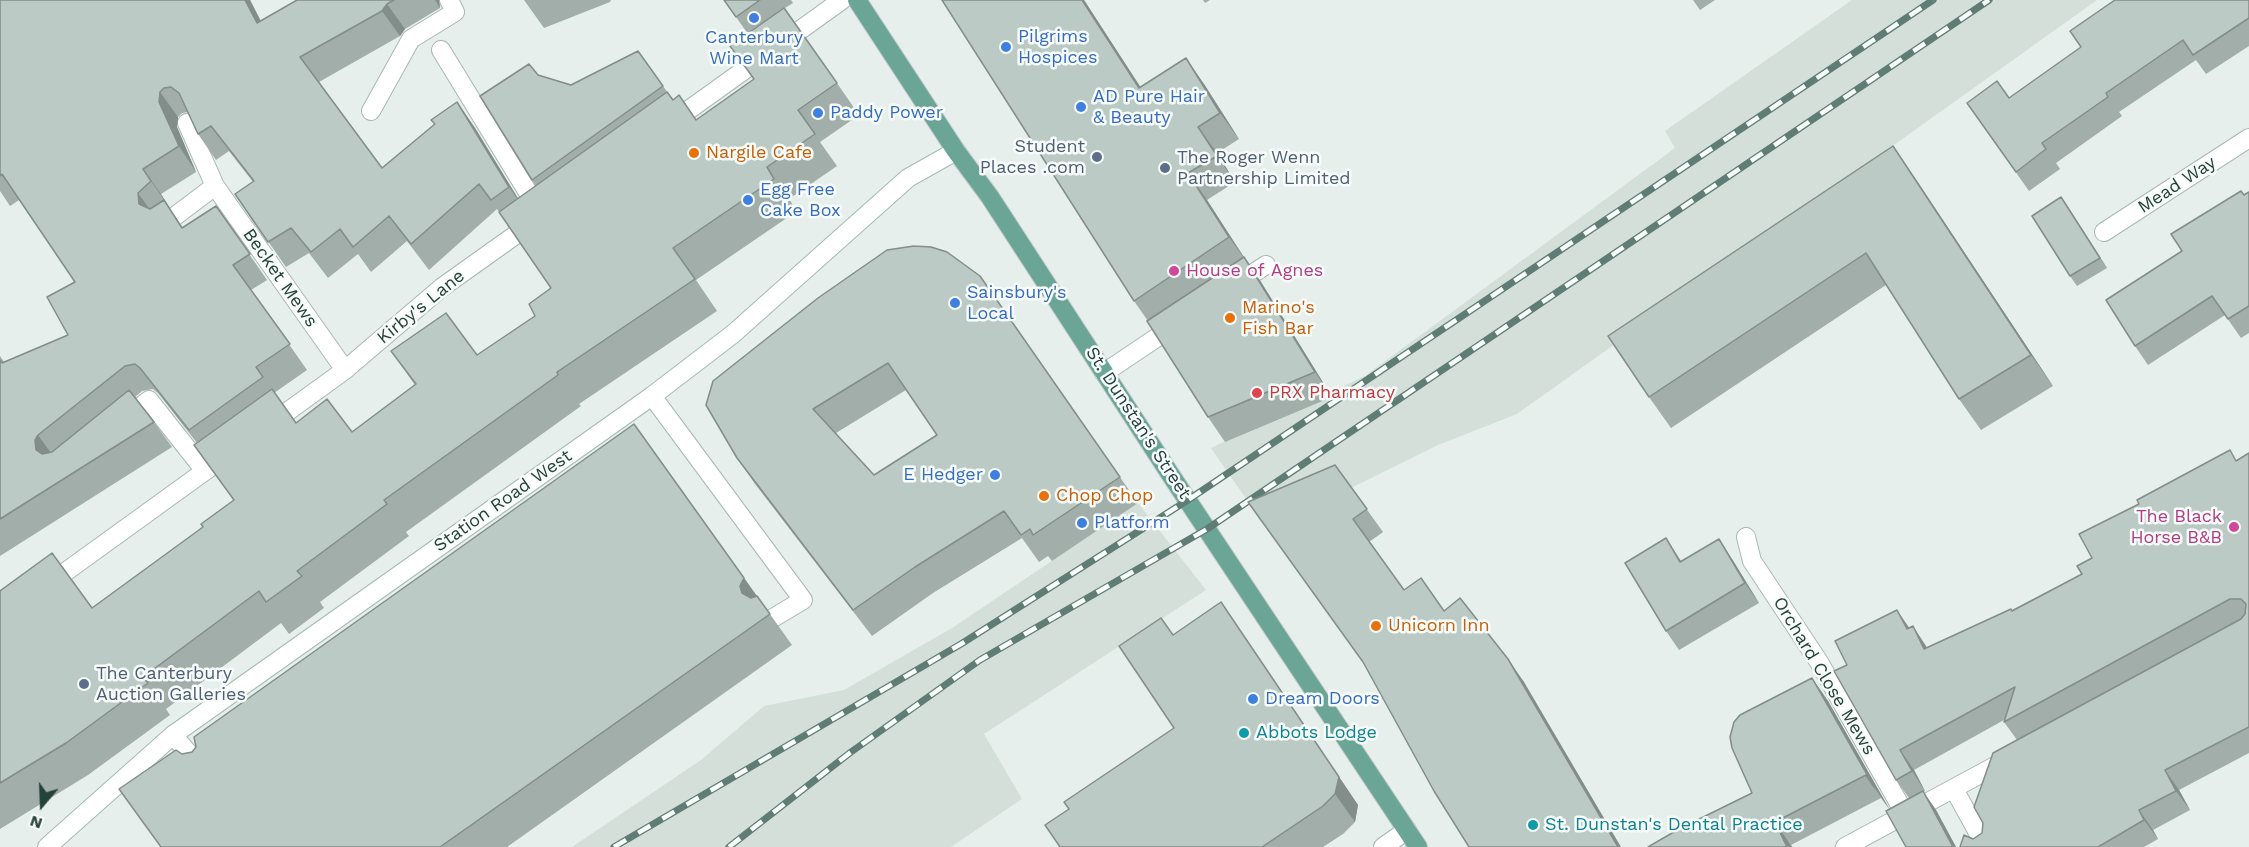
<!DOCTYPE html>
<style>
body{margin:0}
#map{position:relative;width:2249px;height:847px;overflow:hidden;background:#e6efeb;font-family:"Work Sans",sans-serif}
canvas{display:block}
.north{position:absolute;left:12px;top:775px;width:60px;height:60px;-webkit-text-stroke:4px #f7fbf9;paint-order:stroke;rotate:199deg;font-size:16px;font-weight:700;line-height:24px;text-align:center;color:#24423a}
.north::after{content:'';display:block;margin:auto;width:21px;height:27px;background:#24423a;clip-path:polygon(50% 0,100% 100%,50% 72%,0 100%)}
</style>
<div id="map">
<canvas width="2249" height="847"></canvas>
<div class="north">N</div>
</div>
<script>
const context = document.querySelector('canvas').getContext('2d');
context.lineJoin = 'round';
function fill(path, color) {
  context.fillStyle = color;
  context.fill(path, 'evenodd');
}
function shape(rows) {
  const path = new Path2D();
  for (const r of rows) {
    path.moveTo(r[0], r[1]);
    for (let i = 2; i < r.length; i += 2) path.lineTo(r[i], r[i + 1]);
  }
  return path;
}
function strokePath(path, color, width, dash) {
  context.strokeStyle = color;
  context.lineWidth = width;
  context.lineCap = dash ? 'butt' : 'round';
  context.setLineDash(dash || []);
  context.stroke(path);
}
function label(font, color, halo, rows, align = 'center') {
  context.font = font + ' "Work Sans",sans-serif';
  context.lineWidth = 5;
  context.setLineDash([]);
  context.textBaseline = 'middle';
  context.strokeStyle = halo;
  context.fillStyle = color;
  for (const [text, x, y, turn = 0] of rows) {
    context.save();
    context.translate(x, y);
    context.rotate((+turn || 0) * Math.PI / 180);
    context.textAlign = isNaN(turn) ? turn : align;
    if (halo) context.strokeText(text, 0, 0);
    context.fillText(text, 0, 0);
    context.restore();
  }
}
fill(shape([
 [1852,0,2097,0,1517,414,1438,445,1351,488,1264,525,1211,448,1365,376,1675,148,1665,131],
 [1138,503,1206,590,984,734,1022,799,951,847,572,847,701,760,764,706,844,690,952,628]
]), '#d4dfda');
const service = shape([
 [441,50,540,212],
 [371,111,411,39,455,12,449,0],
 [1235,285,1266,265],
 [1104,373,1177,324],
 [652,396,803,600,773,618],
 [123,421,149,400,205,471],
 [1746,537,1752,561,1819,662,1905,814],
 [173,735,203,770]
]);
const minor = shape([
 [187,123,215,186,345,370],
 [669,124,842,0],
 [166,223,215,186],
 [2104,232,2249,138],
 [269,425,345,370,441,288,535,221],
 [46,586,230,453],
 [1954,789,1986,847],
 [1383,847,1407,830],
 [1845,847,2008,759]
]);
const secondary = shape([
 [47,847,173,735,652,396,733,334,908,178,956,151]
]);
const primary = shape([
 [857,0,956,151,990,197,1174,480,1418,847]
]);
strokePath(service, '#a8b8b2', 20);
strokePath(minor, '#a8b8b2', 20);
strokePath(secondary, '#a4bbb3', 20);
strokePath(primary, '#c2cac8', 20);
strokePath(service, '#fff', 18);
strokePath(minor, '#fff', 18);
strokePath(secondary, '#fff', 18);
strokePath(primary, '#6aa596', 18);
const rail = shape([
 [614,847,961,644,1188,500,1933,0],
 [729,847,851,752,980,660,1207,529,1989,0]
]);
strokePath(rail, '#5f7d75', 7);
strokePath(rail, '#f7fbf9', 4.5, [14]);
fill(shape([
 [0,0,250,0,261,21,297,0,439,0,440,8,405,29,400,36,319,82,382,168,435,124,457,102,475,128,518,199,536,186,532,180,538,75,571,85,638,51,673,100,696,120,754,80,748,34,724,0,791,0,793,3,785,8,859,115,820,142,837,166,789,199,797,211,696,280,717,311,579,404,581,406,406,532,409,536,320,602,324,608,289,634,281,623,166,709,170,715,88,775,0,829,0,591,92,608,203,527,234,501,197,443,158,393,153,389,142,391,135,397,154,422,172,447,0,556,0,356,4,362,68,335,75,282,19,200,10,206,0,191],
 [188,112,198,134,216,160,229,151,253,182,235,194,286,267,309,253,328,278,358,254,371,272,407,241,429,270,497,209,551,288,535,316,477,355,391,351,415,385,352,432,296,423,274,393,307,370,251,290,267,280,216,206,183,228,169,207,161,194,196,172,177,127,178,117,182,113],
 [524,0,611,0,610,2,544,28],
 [942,0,1084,0,1140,87,1204,84,1239,139,1217,153,1235,182,1207,200,1244,257,1261,282,1332,397,1225,442,1208,417,1148,321,1134,301],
 [1203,0,1210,0,1205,3],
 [1693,0,1715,0,1700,10],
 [2249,0,2249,46,2206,74,2196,60,2119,112,2122,116,2056,163,2060,169,2029,191,1967,103,2009,98],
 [1915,178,2053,386,1981,430,1959,399,1886,285,1671,428,1649,397],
 [2249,192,2249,333,2241,338,2225,315,2148,365,2135,346,2182,251,2244,195],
 [2068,207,2107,268,2077,286,2070,276],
 [980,276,1138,503,1052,561,1048,556,1039,562,1022,538,933,593,872,636,755,484,737,458],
 [906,390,937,435,874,475,836,433],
 [634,424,792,645,507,847,160,847,182,754,192,752],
 [2249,453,2249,753,2179,790,2190,810,2153,830,2158,839,2144,847,1960,847,1982,833,2017,740,2004,722,2004,720,1914,770,1925,791,1923,792,1936,810,1956,847,1906,847,1889,809,1881,798,1791,845,1792,847,1648,847,1752,793,1812,678,1828,701,1889,809,1909,798,1896,780,1847,665,1909,628,1927,648,2012,610,2082,574,2092,558,2237,460],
 [1335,465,1383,532,1369,542,1404,590,1444,610,1524,682,1434,791],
 [1732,559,1759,603,1679,650,1666,631,1682,562],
 [1241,631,1358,805,1355,822,1343,834,1323,847,1060,847,1069,809,1174,728,1173,635]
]), '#a1aea9');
fill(shape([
 [245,0,250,0,274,48,257,23],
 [435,0,439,0,440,8],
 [1082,0,1084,0,1158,114,1139,88],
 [387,4,405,29,400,36,382,11],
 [1186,58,1204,84,1239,139,1220,113],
 [160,92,178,117,177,127,196,172,179,146,159,102],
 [457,102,475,128,527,213,509,187],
 [1198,127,1217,153,1235,182,1217,156],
 [1893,146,1915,178,2053,386,2031,355],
 [143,169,161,194,169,207,151,181],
 [1188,173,1207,200,1248,264,1229,237],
 [138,193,156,218,139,204],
 [2061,197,2068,207,2107,268,2100,258],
 [1244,257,1261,282,1332,397,1315,372],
 [38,435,56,460,52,465,36,450,35,440],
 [1666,538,1679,558,1694,582,1680,562],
 [1719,539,1732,559,1759,603,1745,583],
 [744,578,766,609,742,593,740,586],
 [1221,602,1358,805,1355,822,1335,794],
 [1897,610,1910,629,1907,629],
 [1913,626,1926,646,1938,668,1924,649],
 [1508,659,1524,682,1621,847,1618,847],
 [1812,678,1828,701,1890,810,1874,787],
 [1900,750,1914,770,1925,791,1912,771],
 [2165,770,2179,790,2190,810,2176,791],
 [1923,791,1936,810,1956,847,1953,847],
 [2139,810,2153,830,2158,839,2144,820],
 [1775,822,1792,847,1787,847]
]), '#838d89');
const building = shape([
 [0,0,245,0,257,23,297,0,394,0,387,4,382,11,300,57,382,168,435,124,431,120,457,102,509,187,491,200,479,184,411,244,389,216,353,247,340,229,311,252,291,228,268,242,235,194,254,181,211,126,198,134,179,93,171,87,164,88,160,92,159,102,179,146,143,169,151,181,138,193,139,204,150,209,164,200,182,228,216,206,250,254,233,265,290,344,256,367,263,377,189,430,140,368,135,364,125,366,38,435,35,440,36,450,42,454,52,452,129,390,154,422,0,519,0,360,2,363,68,335,47,297,75,282,2,174,0,176,0,0],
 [724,0,760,0,736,17,724,0],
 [942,0,1082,0,1139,88,1186,58,1220,113,1198,127,1217,156,1188,173,1229,237,1134,301,942,0],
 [2115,0,2249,0,2249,18,2193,55,2183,40,2106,93,2108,97,2042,143,2046,149,2016,172,1967,103,1997,81,2009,98,2081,47,2070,31,2115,0],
 [784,8,837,83,798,110,815,134,767,167,774,179,673,248,695,279,557,372,558,375,384,500,387,504,297,571,302,576,266,602,259,591,143,677,148,683,66,743,0,783,0,591,52,553,92,608,203,527,201,524,234,500,194,445,272,389,296,423,327,399,352,432,416,384,391,351,446,313,477,355,535,316,529,304,551,288,499,212,667,92,673,100,679,95,696,120,754,79,730,46,784,8],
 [638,51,663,86,532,180,480,96,529,64,538,75,571,85,638,51],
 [1893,146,2031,355,1959,399,1866,253,1649,397,1608,336,1893,146],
 [2241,191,2244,195,2249,192,2249,306,2228,319,2212,296,2135,346,2106,300,2182,251,2171,234,2241,191],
 [2061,197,2100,258,2070,276,2032,216,2061,197],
 [914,246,931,247,947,252,980,276,1120,477,1033,535,1030,529,1021,535,1004,511,915,567,853,610,737,458,706,405,713,381,818,298,887,250,914,246],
 [888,363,937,435,874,475,813,409,888,363],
 [1244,257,1315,372,1208,417,1147,321,1244,257],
 [634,424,744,578,740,586,742,593,751,598,757,596,770,614,440,847,161,847,119,789,176,750,182,754,192,752,196,747,194,737,634,424],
 [2230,450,2236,461,2249,453,2249,727,2165,770,2176,791,2139,810,2144,820,2098,847,1960,847,1964,835,1973,839,1982,833,1983,823,1974,807,1993,753,2241,619,2245,614,2246,604,2241,599,2230,599,2004,722,2015,687,1900,750,1912,771,1896,780,1834,671,1847,665,1835,641,1897,610,1907,629,1913,626,1924,649,2011,609,2012,611,2082,574,2077,566,2092,558,2079,534,2139,504,2137,500,2230,450],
 [1335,465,1367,509,1353,519,1404,590,1421,578,1444,611,1460,598,1508,659,1618,847,1469,847,1434,791,1363,662,1248,502,1335,465],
 [1666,538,1680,562,1719,539,1745,583,1666,631,1625,563,1666,538],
 [1221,602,1339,777,1335,794,1323,806,1262,847,1060,847,1045,825,1069,809,1064,802,1174,728,1119,646,1161,618,1173,635,1221,602],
 [1812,678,1874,787,1866,775,1775,822,1787,847,1648,847,1679,829,1752,793,1732,748,1730,737,1734,722,1740,715,1812,678],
 [1923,791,1953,847,1906,847,1886,811,1923,791]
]);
fill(building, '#bbcac4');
strokePath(building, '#838d89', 1.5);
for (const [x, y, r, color] of [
 [754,18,6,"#3f7fe0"],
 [1006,47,6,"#3f7fe0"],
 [1081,107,6,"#3f7fe0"],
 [818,113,6,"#3f7fe0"],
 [694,153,6,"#e8710a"],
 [1097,157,6,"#5c6f8a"],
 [1165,168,6,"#5c6f8a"],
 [748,200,6,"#3f7fe0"],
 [1174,271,6,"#d1479c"],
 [955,303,6,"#3f7fe0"],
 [1230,318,6,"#e8710a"],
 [1257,393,6,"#e0444e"],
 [995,475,6,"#3f7fe0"],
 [1044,496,6,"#e8710a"],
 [1082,523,6,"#3f7fe0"],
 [2234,527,6,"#d1479c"],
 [1376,626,6,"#e8710a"],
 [84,684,6,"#5c6f8a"],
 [1253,699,6,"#3f7fe0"],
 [1244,733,6,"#0f9aa8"],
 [1533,825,6,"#0f9aa8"]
]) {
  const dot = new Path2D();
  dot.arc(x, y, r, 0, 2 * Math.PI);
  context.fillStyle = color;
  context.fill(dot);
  strokePath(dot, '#f7fbf9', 2);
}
label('18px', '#366cbe', '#f7fbf9', [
 ["Pilgrims",1018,37],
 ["Hospices",1018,58],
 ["Canterbury",754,38,"center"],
 ["Wine Mart",754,59,"center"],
 ["AD Pure Hair",1093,97],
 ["& Beauty",1093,118],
 ["Paddy Power",830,113],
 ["Egg Free",760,190],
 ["Cake Box",760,211],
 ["Sainsbury's",967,293],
 ["Local",967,314],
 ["E Hedger",983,475,"right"],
 ["Platform",1094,523],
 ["Dream Doors",1265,699]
], 'left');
label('18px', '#4e5e75', '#f7fbf9', [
 ["Student",1085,147,"right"],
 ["Places .com",1085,168,"right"],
 ["The Roger Wenn",1177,158],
 ["Partnership Limited",1177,179],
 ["The Canterbury",96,674],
 ["Auction Galleries",96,695]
], 'left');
label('18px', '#c56008', '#f7fbf9', [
 ["Nargile Cafe",706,153],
 ["Marino's",1242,308],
 ["Fish Bar",1242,329],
 ["Chop Chop",1056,496],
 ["Unicorn Inn",1388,626]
], 'left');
label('18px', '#24423a', '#f7fbf9', [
 ["Mead Way",2177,185,-33],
 ["Becket Mews",280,278,55],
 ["Kirby's Lane",421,307,-39],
 ["St. Dunstan's Street",1138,423,57],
 ["Station Road West",503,501,-35],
 ["Orchard Close Mews",1824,676,59]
]);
label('18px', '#b23c85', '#f7fbf9', [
 ["House of Agnes",1186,271],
 ["The Black",2222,517,"right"],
 ["Horse B&B",2222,538,"right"]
], 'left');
label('18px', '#be3a42', '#f7fbf9', [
 ["PRX Pharmacy",1269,393]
], 'left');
label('18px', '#0d838f', '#f7fbf9', [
 ["Abbots Lodge",1256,733],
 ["St. Dunstan's Dental Practice",1545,825]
], 'left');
</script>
